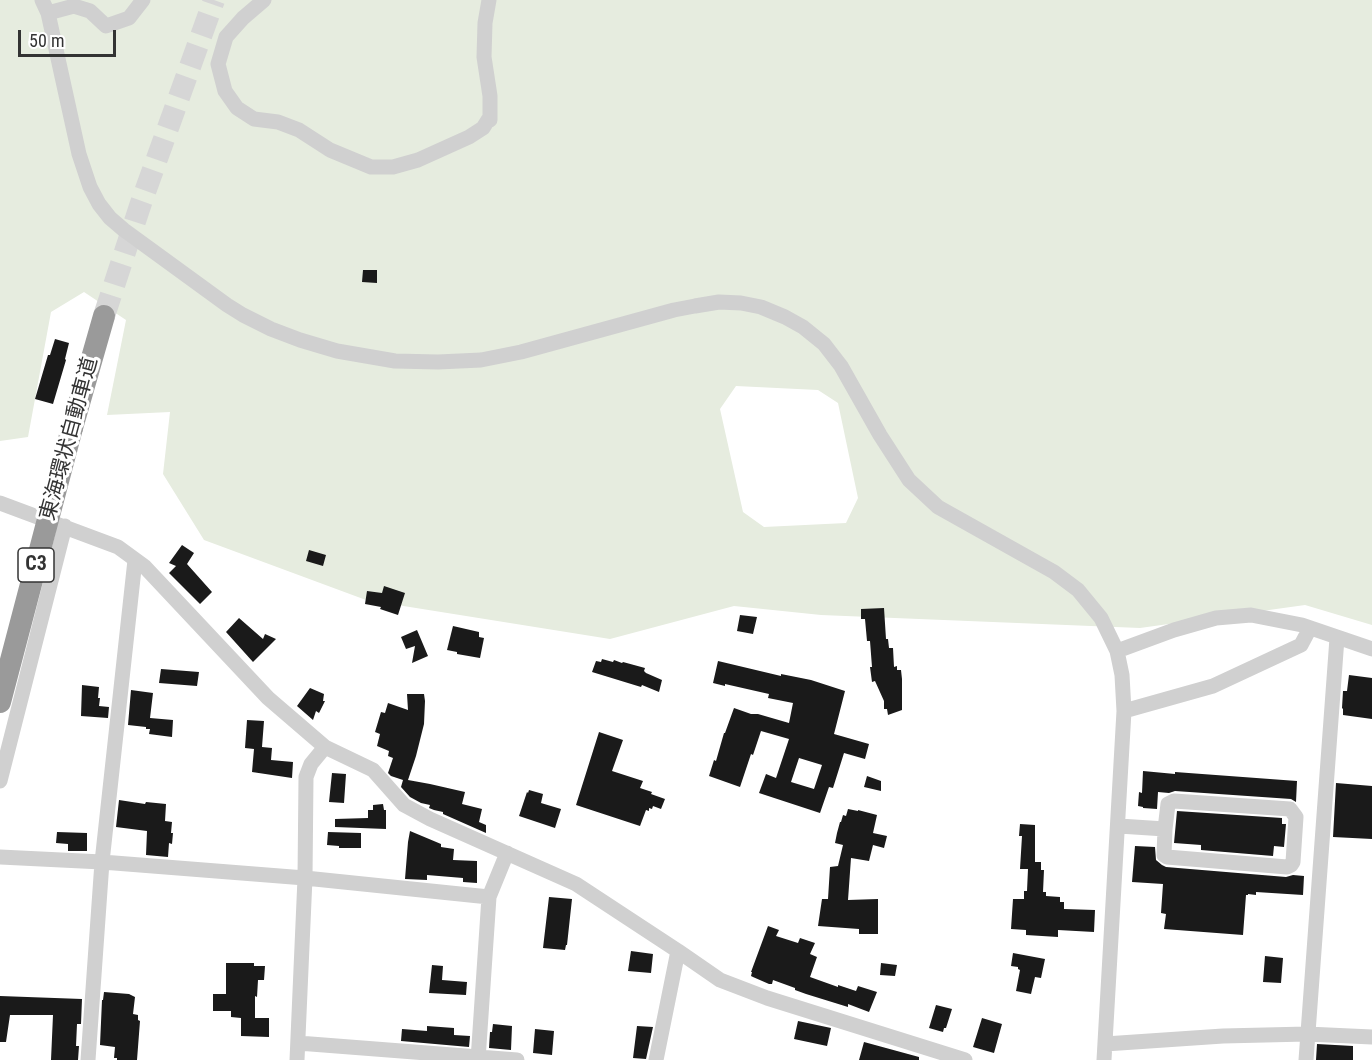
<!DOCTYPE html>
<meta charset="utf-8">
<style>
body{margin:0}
#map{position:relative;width:1372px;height:1060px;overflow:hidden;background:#fff;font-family:"Roboto Condensed",sans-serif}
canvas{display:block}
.scale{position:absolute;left:18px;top:30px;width:98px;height:27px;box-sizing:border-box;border:3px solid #333;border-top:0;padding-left:8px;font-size:18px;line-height:21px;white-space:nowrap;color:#333;-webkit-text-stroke:4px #fff;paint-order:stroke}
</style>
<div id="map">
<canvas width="1372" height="1060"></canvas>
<div class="scale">50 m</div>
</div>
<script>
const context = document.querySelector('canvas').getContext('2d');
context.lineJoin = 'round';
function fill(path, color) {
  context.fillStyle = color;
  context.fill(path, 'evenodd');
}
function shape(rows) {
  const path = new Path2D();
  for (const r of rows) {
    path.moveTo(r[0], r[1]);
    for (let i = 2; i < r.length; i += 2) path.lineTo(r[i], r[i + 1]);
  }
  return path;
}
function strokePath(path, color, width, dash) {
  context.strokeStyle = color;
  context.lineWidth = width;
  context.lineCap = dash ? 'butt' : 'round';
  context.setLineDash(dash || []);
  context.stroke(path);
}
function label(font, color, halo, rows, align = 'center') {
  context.font = font + ' "Roboto Condensed","Noto Sans JP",sans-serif';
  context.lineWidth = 6;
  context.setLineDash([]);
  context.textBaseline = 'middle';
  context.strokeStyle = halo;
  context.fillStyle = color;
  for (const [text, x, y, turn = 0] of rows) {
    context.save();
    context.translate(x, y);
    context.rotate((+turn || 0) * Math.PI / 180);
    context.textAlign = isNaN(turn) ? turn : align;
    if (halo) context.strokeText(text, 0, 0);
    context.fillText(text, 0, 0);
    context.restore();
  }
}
fill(shape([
 [0,0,1372,0,1372,625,1305,605,1140,628,821,615,734,606,610,639,366,600,204,540,163,474,170,412,107,415,126,320,84,292,51,312,28,437,0,441],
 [736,386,818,390,838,403,858,498,846,523,764,527,743,512,720,409]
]), '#e6ecdf');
fill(shape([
 [363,270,377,270,377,283,362,282],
 [55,339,69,343,65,359,66,360,53,404,35,399,48,355,50,355],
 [182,545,194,553,187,564,212,592,200,604,169,573,176,566,169,563],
 [309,550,326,555,323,566,306,561],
 [384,586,405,593,398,615,380,609,381,607,365,604,367,591,382,593],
 [884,608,886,639,888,639,889,648,893,648,894,667,897,666,897,670,901,670,902,679,902,710,888,715,887,709,884,709,884,701,875,681,872,682,870,667,872,667,870,641,867,641,865,619,861,619,861,609],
 [740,615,757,617,753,634,737,631],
 [239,618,263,639,265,634,276,639,253,662,226,632],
 [453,626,479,632,479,637,484,638,480,658,457,654,457,652,447,650],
 [417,630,428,656,412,663,415,646,406,649,401,637],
 [602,659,613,662,614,660,622,663,623,662,645,668,644,671,646,673,662,680,659,692,642,685,641,687,592,672,596,661,601,662],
 [718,661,781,676,781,674,811,680,845,691,834,734,869,744,865,759,844,753,833,788,829,787,820,813,759,793,766,774,776,778,789,739,761,731,753,755,751,754,740,787,709,776,714,760,716,761,724,733,725,733,734,708,751,714,758,714,789,723,793,703,768,698,769,694,725,684,725,686,713,683],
 [799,758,822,765,814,789,791,782],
 [161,669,199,672,197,686,159,683],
 [1349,675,1372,678,1372,719,1343,715,1343,709,1342,708,1343,691,1347,691],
 [82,685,99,687,98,698,100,698,99,706,109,707,108,718,81,716],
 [310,688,324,694,323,701,325,701,319,713,316,711,313,720,297,706],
 [131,690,153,693,150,718,173,720,172,737,149,734,150,729,146,729,146,727,128,725],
 [407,694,424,694,425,701,424,724,416,756,408,780,430,784,465,792,462,804,482,809,479,822,486,825,486,833,443,814,443,812,434,810,429,808,430,805,421,803,410,797,401,787,403,780,391,776,388,773,393,758,388,756,389,751,377,746,380,734,375,732,381,712,385,713,388,703,408,710],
 [247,720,264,721,262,747,272,748,271,760,293,762,292,778,252,772,254,749,245,748],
 [599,732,623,740,612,771,643,781,640,788,652,792,651,794,665,799,661,809,653,806,652,809,649,808,649,811,646,810,640,826,576,805],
 [1143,771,1175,774,1175,772,1297,781,1296,802,1291,799,1175,791,1169,793,1158,792,1157,809,1143,808,1143,807,1138,806,1139,792,1142,793],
 [332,773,346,774,344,803,329,802],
 [867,776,881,781,881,791,864,787],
 [1336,783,1372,786,1372,839,1333,837],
 [529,790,543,794,541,803,561,809,555,828,519,816,527,792,528,793],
 [119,800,145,804,146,802,166,804,165,821,172,822,171,833,173,833,172,844,169,843,168,857,146,855,147,831,116,827],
 [383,804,384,810,386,810,386,829,335,827,335,819,368,818,368,810,373,810,373,805],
 [848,809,858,811,858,810,877,815,873,833,887,836,884,848,873,845,869,861,851,858,848,900,878,899,878,934,859,934,859,929,818,926,822,899,828,899,830,867,838,866,843,845,835,843,837,833,840,822,841,822,843,815,846,816],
 [1177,811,1282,818,1282,824,1286,824,1284,847,1274,846,1273,856,1201,850,1201,845,1174,843],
 [1020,824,1035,825,1035,862,1041,862,1041,870,1044,870,1043,892,1046,892,1046,896,1060,897,1060,902,1064,902,1064,909,1095,910,1094,932,1058,930,1058,937,1026,935,1026,930,1011,929,1013,899,1024,899,1024,891,1027,891,1028,869,1020,869,1022,836,1019,836],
 [410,831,441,844,441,847,454,849,453,860,477,861,477,883,463,882,463,878,427,875,427,880,405,879,408,842],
 [57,832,87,833,87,851,68,851,68,844,56,843],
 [328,832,361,833,361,848,339,848,339,846,327,845],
 [1135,846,1155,847,1156,860,1162,865,1166,867,1286,877,1293,875,1304,876,1303,895,1256,892,1256,895,1248,894,1248,895,1246,895,1243,935,1164,929,1166,914,1161,913,1163,884,1132,882],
 [549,897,572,899,567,945,566,945,565,950,543,948],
 [768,926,779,930,776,936,798,943,800,938,815,943,810,954,817,957,810,977,838,987,838,985,856,991,858,986,877,992,869,1012,848,1004,848,1007,806,994,795,990,795,988,773,980,772,984,769,984,753,977,751,976,752,972,751,972],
 [631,951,653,954,651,973,628,971],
 [1013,953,1045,959,1041,978,1035,977,1031,994,1016,991,1020,970,1018,969,1018,967,1011,966],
 [1265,956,1283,958,1281,983,1263,982],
 [226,963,254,963,254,966,265,966,264,980,258,980,257,997,255,996,255,1018,269,1018,269,1037,241,1036,241,1018,231,1017,231,1011,213,1011,213,994,226,994],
 [881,963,897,965,895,976,880,975],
 [432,965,443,966,442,980,467,982,466,995,429,993],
 [104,992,129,994,135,997,133,1014,138,1015,138,1020,140,1021,137,1060,117,1060,117,1058,114,1058,115,1047,100,1045,102,1000,103,1000],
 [0,996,82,999,81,1024,77,1024,76,1046,79,1046,78,1060,51,1060,53,1015,10,1015,6,1042,0,1042],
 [936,1005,952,1009,946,1028,944,1028,943,1032,929,1028],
 [982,1018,1002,1024,994,1053,973,1047],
 [798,1021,831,1028,827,1046,794,1039],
 [493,1024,512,1026,511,1050,489,1048,490,1032,492,1032],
 [427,1026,454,1028,454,1035,470,1036,469,1047,401,1041,402,1029,427,1031],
 [637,1026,653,1027,646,1059,633,1058],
 [535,1029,554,1031,552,1055,533,1053],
 [864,1042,919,1057,919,1060,859,1060],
 [1317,1044,1353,1046,1353,1060,1316,1060]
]), '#1a1a1a');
strokePath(shape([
 [104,316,141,203,214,0]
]), '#d6d6d6', 22, [22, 11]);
strokePath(shape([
 [42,0,48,13,79,154,90,187,99,204,110,218,124,230,227,305,243,315,271,329,300,340,337,351,395,361,438,362,481,360,521,352,674,310,695,306,719,302,741,303,761,307,785,317,803,327,824,344,841,366,880,435,909,480,938,507,1054,572,1078,590,1101,618,1117,651,1122,675,1124,711,1104,1060],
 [264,0,243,18,226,37,218,64,225,91,237,108,254,119,278,122,299,130,330,150,371,167,393,167,418,160,469,137,483,128,488,120,490,120,490,96,484,57,485,23,489,0],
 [48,13,74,6,90,11,106,26,129,18,143,0],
 [0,503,118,547,144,566,268,698,325,747,373,770,404,805,430,819,576,884,678,951,720,980,767,998,965,1060],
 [1117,651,1174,630,1216,618,1251,615,1302,625,1372,649],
 [1124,711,1213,686,1301,645,1310,628],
 [0,781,65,526],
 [1119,826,1165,829,1164,855,1167,857,1287,867,1291,865,1293,862,1296,817,1290,809,1174,801,1168,804,1165,829],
 [0,857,102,862,305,878,489,897],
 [298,1043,517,1060],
 [1105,1044,1223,1036,1307,1034,1372,1037],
 [88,1060,102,862,135,560],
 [297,1060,305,878,306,777,311,764,325,747],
 [478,1060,489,897,507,853],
 [656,1060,678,951],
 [1306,1060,1337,638]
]), '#d0d0d0', 15);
strokePath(shape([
 [72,428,104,316]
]), '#9a9a9a', 22);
strokePath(shape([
 [0,702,72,428]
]), '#9a9a9a', 22);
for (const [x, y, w] of [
 [36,565,36]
]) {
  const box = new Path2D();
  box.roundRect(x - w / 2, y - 17, w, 34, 4.5);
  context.fillStyle = '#fff';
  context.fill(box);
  strokePath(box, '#333', 1.5);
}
label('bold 20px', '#333', null, [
 ["C3",36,565]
]);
label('21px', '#333', '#fff', [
 ["東海環状自動車道",70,439,-75]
]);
</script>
